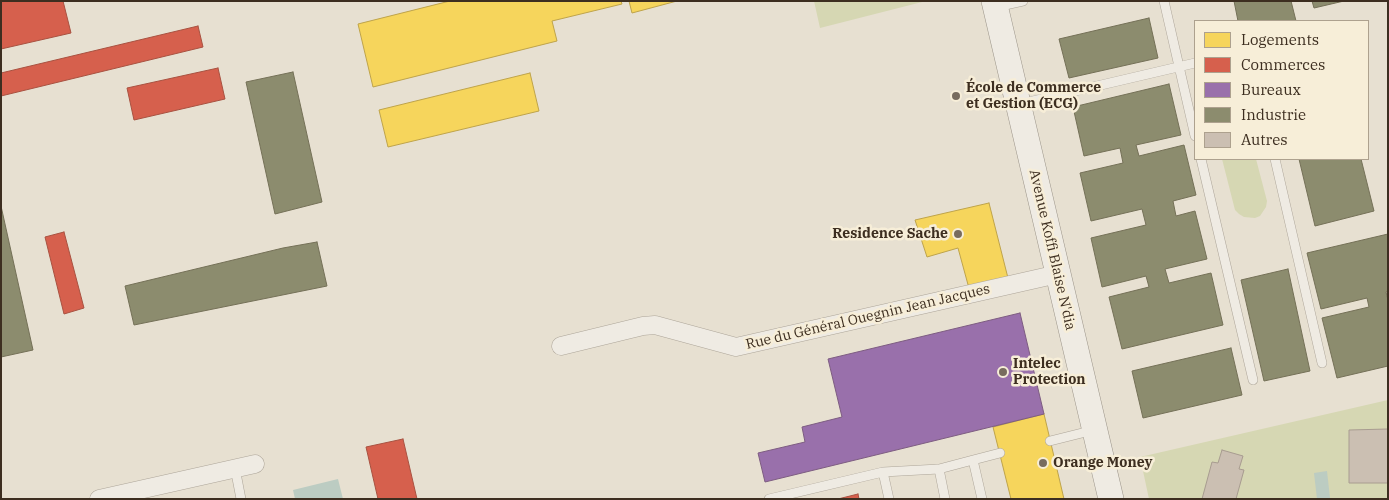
<!DOCTYPE html>
<meta charset="utf-8">
<style>
body{margin:0}
#map{position:relative;width:1389px;height:500px;overflow:hidden;background:#e7e0d1;font-family:"IBM Plex Serif",serif}
canvas{display:block}
.frame{position:absolute;inset:0;border:2px solid #3d2e20;pointer-events:none}
.legend{position:absolute;left:1194px;top:20px;width:175px;height:140px;box-sizing:border-box;background:#f7eed8;border:1px solid #ada18e;margin:0;padding:6px 9px;list-style:none;font-size:15px;color:#3d2e20}
.legend li{display:flex;align-items:center;gap:10px;height:25px}
.legend b{width:25px;border:1px solid #ada18e}
</style>
<div id="map">
<canvas width="1389" height="500"></canvas>
<div class="frame"></div>
<ul class="legend">
<li><b style="height:14px;background:#f6d55c"></b>Logements</li>
<li><b style="height:14px;background:#d6604d"></b>Commerces</li>
<li><b style="height:14px;background:#9970ab"></b>Bureaux</li>
<li><b style="height:14px;background:#8c8c6e"></b>Industrie</li>
<li><b style="height:14px;background:#cbbfb2"></b>Autres</li>
</ul>
</div>
<script>
const context = document.querySelector('canvas').getContext('2d');
context.lineJoin = 'round';
function fill(path, color) {
  context.fillStyle = color;
  context.fill(path, 'evenodd');
}
function shape(rows) {
  const path = new Path2D();
  for (const r of rows) {
    path.moveTo(r[0], r[1]);
    for (let i = 2; i < r.length; i += 2) path.lineTo(r[i], r[i + 1]);
  }
  return path;
}
function strokePath(path, color, width, dash) {
  context.strokeStyle = color;
  context.lineWidth = width;
  context.lineCap = dash ? 'butt' : 'round';
  context.setLineDash(dash || []);
  context.stroke(path);
}
function label(font, color, halo, rows, align = 'center') {
  context.font = font + ' "IBM Plex Serif",serif';
  context.lineWidth = 5;
  context.setLineDash([]);
  context.textBaseline = 'middle';
  context.strokeStyle = halo;
  context.fillStyle = color;
  for (const [text, x, y, turn = 0] of rows) {
    context.save();
    context.translate(x, y);
    context.rotate((+turn || 0) * Math.PI / 180);
    context.textAlign = isNaN(turn) ? turn : align;
    if (halo) context.strokeText(text, 0, 0);
    context.fillText(text, 0, 0);
    context.restore();
  }
}
fill(shape([
 [814,1,926,1,820,28],
 [1222,159,1256,159,1267,201,1266,207,1260,216,1255,218,1244,217,1239,214,1235,210],
 [1388,400,1388,499,1149,499,1140,457]
]), '#d6d7b3');
fill(shape([
 [1327,471,1330,498,1317,499,1314,473],
 [338,479,343,499,295,499,293,490]
]), '#bcccc2');
const homes = shape([
 [450,1,621,1,622,4,552,21,557,41,373,87,358,24,450,1],
 [629,1,677,1,632,13,629,1],
 [530,73,539,111,388,147,379,110,530,73],
 [989,203,1009,282,970,292,958,248,927,257,915,220,989,203],
 [1044,414,1064,499,1011,499,993,427,1044,414]
]);
fill(homes, '#f6d55c');
strokePath(homes, '#bea34a', 1);
const shops = shape([
 [1,1,63,1,71,33,1,49,1,1],
 [198,26,203,47,1,96,1,73,198,26],
 [218,68,225,99,134,120,127,88,218,68],
 [64,232,84,308,64,314,45,237,64,232],
 [403,439,417,499,378,499,366,447,403,439],
 [858,494,859,499,838,499,858,494]
]);
fill(shops, '#d6604d');
strokePath(shops, '#a85140', 1);
const offices = shape([
 [1020,313,1044,414,765,482,758,453,805,442,802,427,842,417,828,359,1020,313]
]);
fill(offices, '#9970ab');
strokePath(offices, '#7d5c81', 1);
const industry = shape([
 [1234,1,1291,1,1296,21,1238,21,1234,1],
 [1312,1,1344,1,1314,8,1312,1],
 [1149,18,1158,58,1069,78,1059,39,1149,18],
 [293,72,322,202,275,214,246,82,293,72],
 [1169,84,1181,135,1136,145,1139,156,1184,145,1196,195,1173,201,1176,216,1195,211,1207,259,1165,269,1169,283,1211,273,1223,325,1122,349,1109,297,1149,287,1146,276,1102,287,1091,238,1146,225,1142,209,1091,221,1080,173,1123,163,1120,148,1084,156,1073,107,1169,84],
 [1299,159,1361,159,1374,211,1315,226,1299,159],
 [1,206,33,350,1,357,1,206],
 [1388,234,1388,291,1386,292,1388,300,1388,366,1337,378,1322,318,1369,307,1367,298,1321,309,1307,253,1388,234],
 [317,242,327,286,134,325,125,286,283,248,317,242],
 [1288,269,1310,371,1264,381,1241,280,1288,269],
 [1231,348,1242,395,1143,418,1132,371,1231,348]
]);
fill(industry, '#8c8c6e');
strokePath(industry, '#747057', 1);
const building = shape([
 [1388,429,1388,483,1349,483,1349,430,1388,429],
 [1222,450,1243,456,1239,469,1244,470,1236,499,1202,499,1212,462,1218,463,1222,450]
]);
fill(building, '#cbbfb2');
strokePath(building, '#a89c90', 1);
const lane = shape([
 [1164,1,1195,136],
 [996,7,1023,1],
 [1020,104,1195,63],
 [1201,159,1253,380],
 [1275,159,1322,363],
 [1050,441,1094,430],
 [973,460,1000,453],
 [235,468,241,499],
 [883,472,889,499],
 [769,499,883,472,939,469],
 [945,499,939,469,973,460,982,499]
]);
const street = shape([
 [561,346,643,326,655,325,736,347,1058,274],
 [99,499,255,464]
]);
const secondary = shape([
 [994,1,1111,499]
]);
strokePath(lane, '#ada599', 10);
strokePath(street, '#ada599', 19);
strokePath(secondary, '#9c958a', 26);
strokePath(lane, '#efebe3', 9);
strokePath(street, '#efebe3', 18);
strokePath(secondary, '#efebe3', 25);
for (const [x, y, r, color] of [
 [956,96,5,"#786c5e"],
 [958,234,5,"#786c5e"],
 [1003,372,5,"#786c5e"],
 [1043,463,5,"#786c5e"]
]) {
  const dot = new Path2D();
  dot.arc(x, y, r, 0, 2 * Math.PI);
  context.fillStyle = color;
  context.fill(dot);
  strokePath(dot, '#f7eed8', 2);
}
label('bold 14px', '#3d2e20', '#f7eed8', [
 ["École de Commerce",966,88],
 ["et Gestion (ECG)",966,104],
 ["Residence Sache",948,234,"right"],
 ["Intelec",1013,364],
 ["Protection",1013,380],
 ["Orange Money",1053,463]
], 'left');
label('14px', '#3d2e20', '#f7eed8', [
 ["Avenue Koffi Blaise N'dia",1052,250,77],
 ["Rue du Général Ouegnin Jean Jacques",868,317,-13]
]);
</script>
